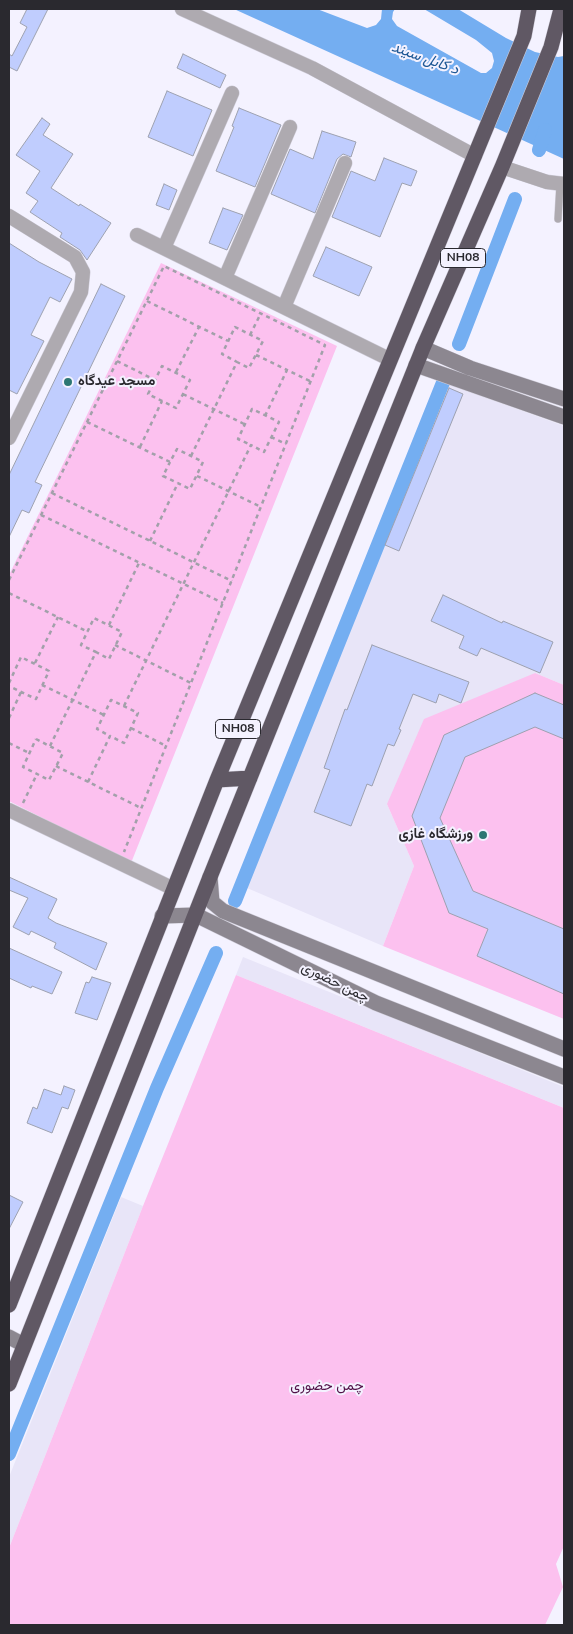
<!DOCTYPE html>
<meta charset="utf-8">
<style>
body{margin:0}
#map{position:relative;width:573px;height:1634px;overflow:hidden;background:#f4f2ff;font-family:"Nunito Sans",sans-serif}
canvas{display:block}
.frame{position:absolute;inset:0;border:10px solid #2a292f;pointer-events:none}
</style>
<div id="map">
<canvas width="573" height="1634"></canvas>
<div class="frame"></div>
</div>
<script>
const context = document.querySelector('canvas').getContext('2d');
context.lineJoin = 'round';
function fill(path, color) {
  context.fillStyle = color;
  context.fill(path, 'evenodd');
}
function shape(rows) {
  const path = new Path2D();
  for (const r of rows) {
    path.moveTo(r[0], r[1]);
    for (let i = 2; i < r.length; i += 2) path.lineTo(r[i], r[i + 1]);
  }
  return path;
}
function strokePath(path, color, width, dash) {
  context.strokeStyle = color;
  context.lineWidth = width;
  context.lineCap = dash ? 'butt' : 'round';
  context.setLineDash(dash || []);
  context.stroke(path);
}
function label(font, color, halo, rows, align = 'center') {
  context.font = font + ' "Nunito Sans",Vazirmatn,sans-serif';
  context.lineWidth = 4;
  context.setLineDash([]);
  context.textBaseline = 'middle';
  context.strokeStyle = halo;
  context.fillStyle = color;
  for (const [text, x, y, turn = 0] of rows) {
    context.save();
    context.translate(x, y);
    context.rotate((+turn || 0) * Math.PI / 180);
    context.textAlign = isNaN(turn) ? turn : align;
    if (halo) context.strokeText(text, 0, 0);
    context.fillText(text, 0, 0);
    context.restore();
  }
}
fill(shape([
 [448,384,564,426,564,685,535,673,387,804,414,866,383,946,247,888],
 [243,957,564,1087,564,1108,236,975],
 [121,1197,143,1206,9,1548,9,1477]
]), '#e8e5f8');
fill(shape([
 [161,263,337,346,131,863,9,801,9,575],
 [535,673,564,685,564,1019,383,946,414,866,387,804,424,719],
 [236,975,564,1108,564,1546,556,1564,563,1587,545,1625,9,1625,9,1548,143,1206]
]), '#fcc1ef');
fill(shape([
 [234,9,317,9,367,28,376,25,381,19,382,9,395,9,393,12,392,19,397,26,481,73,486,73,492,68,494,61,492,53,476,40,424,9,458,9,506,38,535,52,558,57,564,56,564,159]
]), '#74aef1');
strokePath(shape([
 [539,150,545,130],
 [459,344,515,199],
 [235,901,444,380],
 [9,1454,157,1088,216,953]
]), '#74aef1', 14);
const building = shape([
 [27,9,48,9,17,71,9,67,9,54,12,56,27,27,20,23,27,9],
 [183,54,226,75,220,88,177,68,183,54],
 [167,91,212,110,193,156,148,137,167,91],
 [239,108,281,125,255,187,216,171,234,127,232,126,239,108],
 [42,118,50,124,43,135,73,154,51,188,79,206,80,204,111,223,87,260,80,250,60,237,62,233,30,212,38,201,26,193,40,171,16,155,42,118],
 [322,131,356,142,351,157,343,154,337,159,315,213,271,194,290,149,313,159,322,131],
 [384,158,417,171,411,186,402,183,380,237,332,217,351,171,375,181,384,158],
 [164,184,177,190,169,210,156,205,164,184],
 [223,208,243,215,227,250,209,243,223,208],
 [9,243,39,262,72,279,60,302,50,297,31,335,44,341,17,394,9,390,9,243],
 [326,247,372,267,359,296,313,276,326,247],
 [101,284,125,296,35,482,42,485,29,513,22,510,9,537,9,475,101,284],
 [449,388,463,394,399,551,385,545,449,388],
 [443,595,502,623,503,621,553,642,540,673,481,648,477,656,459,648,464,636,431,621,443,595],
 [372,645,469,682,461,703,439,694,436,703,413,694,399,729,401,730,394,746,388,744,372,786,367,784,351,826,314,812,330,770,324,768,345,709,347,710,372,645],
 [535,693,564,705,564,739,535,727,465,757,440,818,473,891,564,929,564,994,477,956,488,929,449,913,412,816,444,735,535,693],
 [9,877,57,899,48,918,56,923,107,943,96,970,54,948,56,943,31,931,29,935,13,927,28,898,9,890,9,877],
 [9,948,62,972,52,994,32,986,31,988,9,978,9,948],
 [92,977,111,983,97,1020,75,1013,86,982,89,983,92,977],
 [64,1086,75,1090,68,1109,62,1107,52,1133,27,1123,33,1107,37,1109,44,1089,61,1095,64,1086],
 [9,1195,23,1202,9,1229,9,1195]
]);
fill(building, '#c0cdfe');
strokePath(building, '#9da1b0', 1);
const lane = shape([
 [558,219,560,184]
]);
const street = shape([
 [182,9,312,68,475,156],
 [502,167,547,182,564,184],
 [9,216,75,257,83,272,81,292,9,438],
 [137,235,389,359],
 [164,248,232,93],
 [225,278,290,127],
 [284,307,345,163],
 [9,810,174,889]
]);
const secondary = shape([
 [423,348,470,368,564,399],
 [416,365,564,417],
 [210,877,212,902,223,911,564,1049],
 [162,916,196,915,376,1003,564,1077],
 [9,1337,24,1345]
]);
const highway = shape([
 [217,780,250,778],
 [9,1305,217,780,524,36,529,9],
 [9,1384,210,877,423,348,502,167,551,47,561,9]
]);
strokePath(lane, '#d0ceda', 8);
strokePath(street, '#d0ceda', 15);
strokePath(secondary, '#d0ceda', 16);
strokePath(highway, '#d0ceda', 16);
strokePath(shape([
 [147,301,228,341],
 [250,335,261,313],
 [256,355,287,370],
 [117,361,155,380,162,366,190,380,176,408,148,394,155,380],
 [176,372,199,327],
 [183,394,244,424],
 [265,416,287,370,310,381],
 [87,422,170,462,177,449,203,462,190,489,163,476,170,462],
 [271,437,286,444],
 [140,447,162,401],
 [191,456,237,362,249,368,263,341,235,327,222,354,237,362],
 [197,476,261,507],
 [52,493,232,581],
 [41,515,223,603],
 [150,541,178,483],
 [9,580,164,266,325,345,124,852],
 [9,593,88,632],
 [109,625,139,563],
 [115,645,191,683],
 [35,663,58,617],
 [9,683,21,657,49,671,36,699,9,686],
 [42,685,104,715],
 [124,706,251,445,264,452,279,422,252,409,238,439,251,445],
 [9,718,21,692],
 [131,728,166,746],
 [36,739,63,753,49,780,23,767,36,739],
 [9,743,29,753],
 [50,746,96,652,109,659,122,632,94,618,81,645,96,652],
 [56,766,141,808],
 [88,782,110,736,124,743,138,713,111,700,97,729,110,736],
 [23,803,37,774]
]), '#a2a0aa', 2.5, [4, 4]);
strokePath(lane, '#aeaab0', 7);
strokePath(street, '#aeaab0', 14);
strokePath(secondary, '#8c8790', 15);
strokePath(highway, '#605864', 15);
for (const [x, y, r, color] of [
 [68,382,5,"#2d7774"],
 [483,835,5,"#2d7774"]
]) {
  const dot = new Path2D();
  dot.arc(x, y, r, 0, 2 * Math.PI);
  context.fillStyle = color;
  context.fill(dot);
  strokePath(dot, '#f4f2ff', 2);
}
for (const [x, y, w] of [
 [463,258,45],
 [238,729,45]
]) {
  const box = new Path2D();
  box.roundRect(x - w / 2, y - 9.5, w, 19, 4);
  context.fillStyle = '#f4f2ff';
  context.fill(box);
  strokePath(box, '#2a292f', 1);
}
label('bold 12px', '#2a292f', null, [
 ["NH08",463,258],
 ["NH08",238,729]
]);
label('bold 14px', '#2a292f', '#f4f2ff', [
 ["مسجد عیدگاه",78,382],
 ["ورزشگاه غازی",473,835,"right"]
], 'left');
label('14px', '#2a292f', '#f4f2ff', [
 ["چمن حضوری",335,983,26]
]);
label('14px', '#511148', '#f4f2ff', [
 ["چمن حضوری",327,1387]
]);
label('italic 15px', '#1e5895', '#f4f2ff', [
 ["د کابل سيند",425,59,20]
]);
</script>
